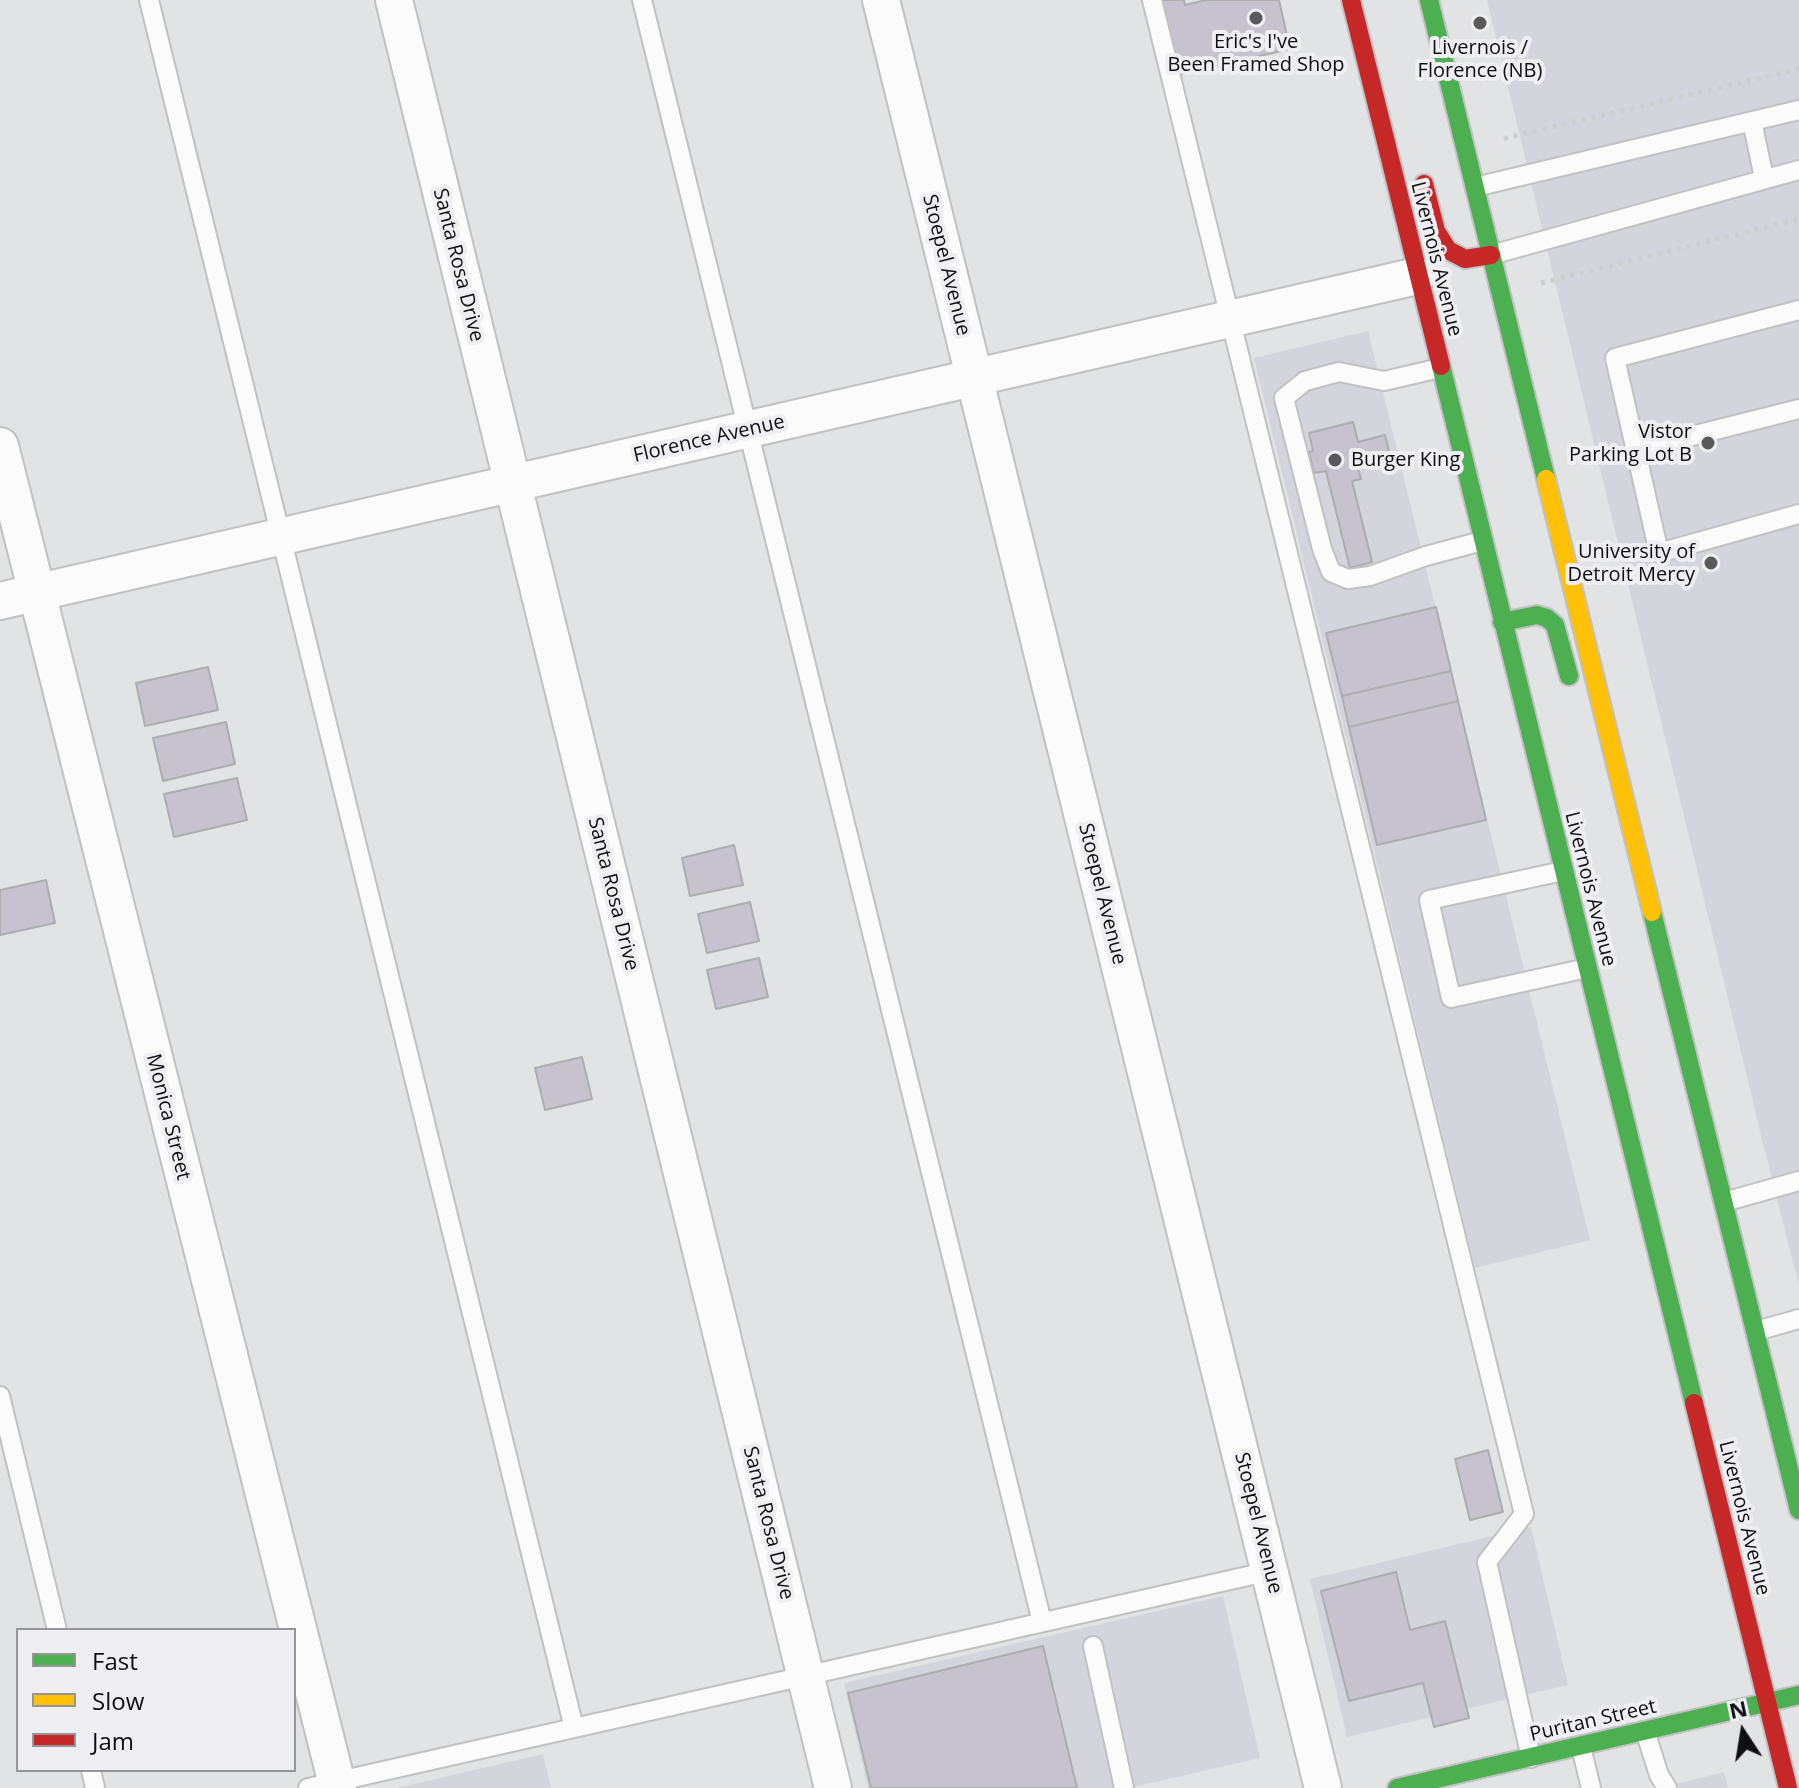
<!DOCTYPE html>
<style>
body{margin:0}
#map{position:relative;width:1799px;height:1788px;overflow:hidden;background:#e2e3e5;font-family:"Open Sans",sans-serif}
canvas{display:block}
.legend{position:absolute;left:16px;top:1628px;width:280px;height:144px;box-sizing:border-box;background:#efeff3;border:2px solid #959599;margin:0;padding:10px 14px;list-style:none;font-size:24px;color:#0f0f11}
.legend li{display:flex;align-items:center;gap:16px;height:40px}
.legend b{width:40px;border:2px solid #959599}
.north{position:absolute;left:1703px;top:1692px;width:80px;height:80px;-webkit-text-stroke:6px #efeff3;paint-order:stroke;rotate:348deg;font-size:22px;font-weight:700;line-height:32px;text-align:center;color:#0f0f11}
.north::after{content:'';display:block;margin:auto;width:28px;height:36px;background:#0f0f11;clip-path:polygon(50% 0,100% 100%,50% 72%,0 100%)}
</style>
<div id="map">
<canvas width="1799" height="1788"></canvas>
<ul class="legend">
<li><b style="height:10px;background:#4caf50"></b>Fast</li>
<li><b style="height:10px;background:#ffc107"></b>Slow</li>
<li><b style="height:10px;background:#c62828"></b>Jam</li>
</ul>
<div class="north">N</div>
</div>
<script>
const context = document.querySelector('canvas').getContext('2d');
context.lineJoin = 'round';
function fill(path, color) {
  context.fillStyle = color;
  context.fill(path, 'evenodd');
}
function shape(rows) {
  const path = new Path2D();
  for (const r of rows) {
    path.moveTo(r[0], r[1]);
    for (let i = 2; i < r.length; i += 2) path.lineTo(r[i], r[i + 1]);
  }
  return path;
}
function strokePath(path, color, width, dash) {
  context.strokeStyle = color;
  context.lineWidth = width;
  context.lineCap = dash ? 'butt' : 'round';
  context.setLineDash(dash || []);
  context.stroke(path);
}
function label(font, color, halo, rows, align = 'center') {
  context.font = font + ' "Open Sans",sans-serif';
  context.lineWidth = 8;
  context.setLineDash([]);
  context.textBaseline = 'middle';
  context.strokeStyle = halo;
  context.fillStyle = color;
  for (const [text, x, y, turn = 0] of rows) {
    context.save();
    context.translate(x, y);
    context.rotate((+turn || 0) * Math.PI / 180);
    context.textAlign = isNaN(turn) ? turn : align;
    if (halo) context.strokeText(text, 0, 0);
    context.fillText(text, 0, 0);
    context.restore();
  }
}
fill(shape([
 [1487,0,1799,0,1799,1286,1761,1135],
 [1368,331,1590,1240,1475,1268,1254,358],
 [1531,1527,1568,1685,1347,1737,1310,1579],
 [1223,1596,1260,1758,1129,1788,868,1788,844,1683],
 [543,1754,551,1788,397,1788],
 [1724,1772,1728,1788,1660,1788]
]), '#d3d4dc');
const building = shape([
 [1156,0,1184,0,1185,5,1206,0,1279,0,1290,49,1174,76,1156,0],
 [1353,422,1358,442,1385,435,1390,456,1357,464,1361,479,1352,481,1372,562,1350,568,1326,471,1314,473,1309,452,1313,451,1309,433,1353,422],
 [1436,607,1451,671,1342,696,1326,633,1436,607],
 [208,667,218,710,145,726,136,683,208,667],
 [1451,671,1458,701,1349,727,1342,696,1451,671],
 [1458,701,1486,820,1377,845,1349,727,1458,701],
 [226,722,235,764,163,781,153,738,226,722],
 [237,778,247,820,174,837,164,794,237,778],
 [734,845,743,885,690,896,682,858,734,845],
 [46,880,55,923,0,935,0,890,46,880],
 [750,902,759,941,707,953,698,914,750,902],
 [759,958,768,997,716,1009,707,970,759,958],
 [582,1057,592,1099,545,1110,535,1068,582,1057],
 [1488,1450,1503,1512,1470,1520,1455,1459,1488,1450],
 [1396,1572,1410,1630,1445,1621,1469,1718,1434,1727,1423,1683,1349,1701,1321,1591,1396,1572],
 [1043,1646,1077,1788,871,1788,848,1693,1043,1646]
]);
fill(building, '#c6c3ce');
strokePath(building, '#acadae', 2);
const lane = shape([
 [149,0,574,1728],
 [642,0,1042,1622],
 [1152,0,1524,1514,1487,1562,1531,1758],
 [1752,121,1764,178],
 [1475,187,1799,110],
 [1491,255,1799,170],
 [1799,310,1615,358,1659,553,1799,514],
 [1440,368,1384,381,1339,372,1305,381,1284,398,1322,549,1331,572,1348,579,1370,576,1426,556,1482,541],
 [1636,450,1799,409],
 [1563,871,1429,900,1451,998,1587,968],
 [1724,1202,1799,1181],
 [1756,1331,1799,1319],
 [0,1396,57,1630],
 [1093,1646,1124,1788],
 [1645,1731,1659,1775,1667,1788],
 [1581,1747,1591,1788],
 [91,1770,95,1788],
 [308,1788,1270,1571]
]);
const street = shape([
 [394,0,833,1788],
 [881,0,1323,1788],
 [0,446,338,1788],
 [0,601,1417,276]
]);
const fast = shape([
 [1429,0,1546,479],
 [1441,366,1694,1403],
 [1502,622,1537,615,1547,618,1555,625,1569,676],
 [1652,912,1799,1510],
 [1397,1788,1799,1695]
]);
const slow = shape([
 [1546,479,1652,912]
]);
const jam = shape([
 [1351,0,1441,366],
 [1424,184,1436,231,1448,250,1465,259,1491,255],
 [1694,1403,1788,1788]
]);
strokePath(lane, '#c1c1c3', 22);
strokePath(street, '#c1c1c3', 40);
strokePath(fast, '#c1c1c3', 22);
strokePath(slow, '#c1c1c3', 22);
strokePath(jam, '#c1c1c3', 22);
strokePath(shape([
 [1507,140,1506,138,1799,69],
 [1541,283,1799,219]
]), '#cecece', 5, [4, 6]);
strokePath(lane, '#fbfbfb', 18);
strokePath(street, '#fbfbfb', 36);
strokePath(fast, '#4caf50', 18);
strokePath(slow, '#ffc107', 18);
strokePath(jam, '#c62828', 18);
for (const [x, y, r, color] of [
 [1256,18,8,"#59595b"],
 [1480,23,8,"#59595b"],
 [1708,443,8,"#59595b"],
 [1335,460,8,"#59595b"],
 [1711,563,8,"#59595b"]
]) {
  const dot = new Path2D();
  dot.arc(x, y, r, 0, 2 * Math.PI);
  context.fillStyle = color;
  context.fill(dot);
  strokePath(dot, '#efeff3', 3);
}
label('20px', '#0f0f11', '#efeff3', [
 ["Eric's I've",1256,42],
 ["Been Framed Shop",1256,65],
 ["Livernois /",1480,48],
 ["Florence (NB)",1480,71],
 ["Vistor",1692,432,"right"],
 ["Parking Lot B",1692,455,"right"],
 ["Burger King",1351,460,"left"],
 ["University of",1695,552,"right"],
 ["Detroit Mercy",1695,575,"right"]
]);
label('20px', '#0f0f11', '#efeff3', [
 ["Livernois Avenue",1436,259,76],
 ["Santa Rosa Drive",458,265,76],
 ["Stoepel Avenue",946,265,76],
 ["Florence Avenue",709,439,-13],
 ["Livernois Avenue",1590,889,76],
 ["Santa Rosa Drive",613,894,76],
 ["Stoepel Avenue",1102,894,76],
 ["Monica Street",168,1117,76],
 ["Livernois Avenue",1744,1518,76],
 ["Santa Rosa Drive",768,1523,76],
 ["Stoepel Avenue",1258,1523,76],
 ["Puritan Street",1593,1721,-13]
]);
</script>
